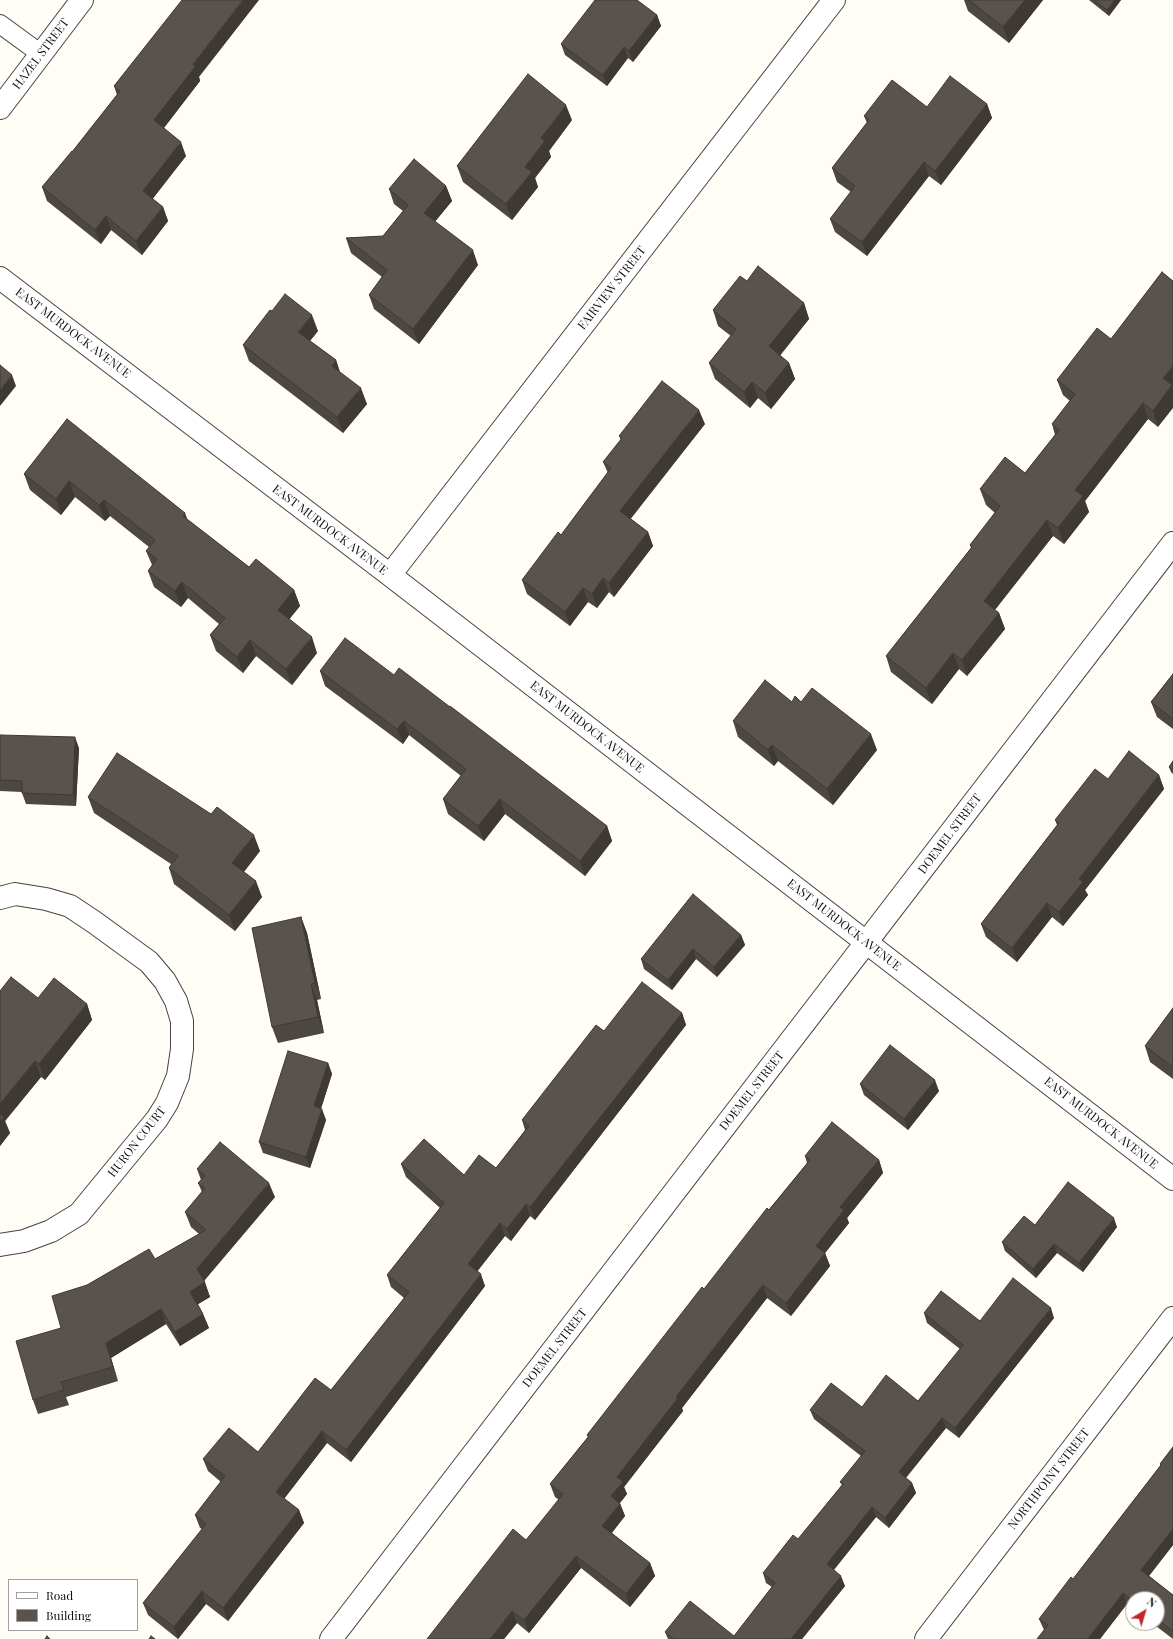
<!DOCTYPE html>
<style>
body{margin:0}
#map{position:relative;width:1173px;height:1639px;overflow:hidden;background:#fffdf5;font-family:"Playfair Display",serif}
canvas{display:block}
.legend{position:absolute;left:8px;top:1579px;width:130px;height:52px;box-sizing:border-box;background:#fff;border:1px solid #a0a0a0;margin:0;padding:5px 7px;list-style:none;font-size:12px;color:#111}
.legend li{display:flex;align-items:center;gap:8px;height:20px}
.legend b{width:20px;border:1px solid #a0a0a0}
.north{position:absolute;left:1125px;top:1591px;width:40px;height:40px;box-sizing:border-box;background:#fff;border:1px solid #a0a0a0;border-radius:50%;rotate:38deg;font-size:11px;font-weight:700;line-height:16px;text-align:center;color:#111}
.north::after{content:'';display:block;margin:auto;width:14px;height:18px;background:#c4262e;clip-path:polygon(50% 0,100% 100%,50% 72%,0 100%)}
</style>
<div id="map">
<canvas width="1173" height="1639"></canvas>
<ul class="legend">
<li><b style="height:5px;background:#fff"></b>Road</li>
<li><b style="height:11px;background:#5a524d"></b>Building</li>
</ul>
<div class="north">N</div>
</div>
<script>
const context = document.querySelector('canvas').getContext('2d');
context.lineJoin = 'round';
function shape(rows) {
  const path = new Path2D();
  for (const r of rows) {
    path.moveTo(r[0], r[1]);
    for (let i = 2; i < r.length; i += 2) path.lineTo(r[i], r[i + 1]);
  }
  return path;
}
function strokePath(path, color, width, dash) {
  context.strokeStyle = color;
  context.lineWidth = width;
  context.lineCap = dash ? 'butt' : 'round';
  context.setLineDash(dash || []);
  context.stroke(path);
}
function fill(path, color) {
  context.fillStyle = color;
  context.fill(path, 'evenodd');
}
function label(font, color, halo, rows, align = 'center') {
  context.font = font + ' "Playfair Display",serif';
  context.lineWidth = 4;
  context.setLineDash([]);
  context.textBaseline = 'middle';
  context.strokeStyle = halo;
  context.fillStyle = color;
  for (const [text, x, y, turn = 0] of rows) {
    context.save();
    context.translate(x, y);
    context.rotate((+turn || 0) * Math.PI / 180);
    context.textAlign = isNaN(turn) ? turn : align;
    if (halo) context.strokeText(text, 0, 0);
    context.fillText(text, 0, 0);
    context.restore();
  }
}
const lane = shape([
 [0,24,41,54]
]);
const street = shape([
 [0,108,82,0],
 [0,278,390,575,1173,1179],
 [390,575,834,0],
 [0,898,15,894,46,899,70,906,94,922,149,962,165,981,176,1001,182,1021,182,1049,178,1076,167,1103,157,1119,79,1214,51,1231,24,1241,0,1245],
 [331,1639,1173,543],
 [926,1639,1173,1318]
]);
strokePath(lane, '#444', 20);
strokePath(street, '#444', 24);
strokePath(lane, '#fff', 18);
strokePath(street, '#fff', 22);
fill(shape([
 [964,0,1043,0,1009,43,968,11],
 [1089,0,1121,0,1109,16],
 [657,15,661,26,633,62,628,58,607,86,565,55,561,44],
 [199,77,200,81,164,128,186,156,152,199,163,207,168,221,142,255,111,230,101,244,47,201,42,187,72,152,117,95,114,86],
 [987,104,992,118,941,185,929,176,867,256,835,232,830,219,851,192,837,182,832,168,867,123,864,116,927,107],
 [572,120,549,151,551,157,535,178,538,187,512,220,463,182,457,166],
 [446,186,452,201,435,221,478,265,419,344,374,309,369,295,382,277,351,253,346,238,383,236,403,211,394,204,389,189],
 [1162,272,1158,427,1148,419,1085,501,1089,512,1064,544,1053,536,995,610,999,613,1005,629,967,676,959,669,932,704,891,672,886,656,971,548,970,545,995,513,986,505,980,489,1025,473,1055,435,1052,424,1070,401,1063,395,1057,380,1111,339],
 [747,281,804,303,809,319,780,355,789,363,795,379,771,409,758,398,750,408,715,379,709,363,731,336,718,326,713,310],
 [318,331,310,341,336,360,340,372,367,404,343,433,249,361,243,345],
 [67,419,188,520,249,567,294,590,300,606,289,619,317,653,292,685,256,656,243,673,216,651,210,635,219,624,188,598,181,607,154,587,148,571,152,565,146,551,149,547,110,516,105,521,75,497,61,515,30,490,24,474],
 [705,424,630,518,648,532,653,546,614,597,609,592,597,608,588,602,570,626,527,594,522,580,561,535,608,473,603,462,621,440,619,436],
 [320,671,394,675,607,826,612,841,585,876,505,814,484,841,448,814,443,799,461,776,409,735,403,744,325,686],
 [1173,674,1173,729,1157,717,1151,702],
 [792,702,801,702,877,750,833,805,778,761,774,766,738,737,733,721],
 [0,735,79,748,76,806,26,804,22,793,22,792,0,791],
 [1173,761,1173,774,1171,772,1169,767],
 [1159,775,1164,789,1085,890,1088,895,1063,926,1052,917,1017,962,986,937,981,924,1057,825,1055,820,1108,779],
 [88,797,260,851,244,872,262,897,235,931,174,884,169,868,171,864,94,813],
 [301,917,307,933,321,999,317,1000,324,1033,278,1043,272,1027],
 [741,935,745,945,717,977,696,959,672,990,644,969,641,959],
 [0,991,38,998,87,1004,92,1020,45,1080,41,1077,5,1121,10,1133,0,1146],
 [1173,1008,1173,1079,1150,1062,1145,1046],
 [682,1013,686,1025,535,1220,530,1216,511,1241,505,1236,477,1271,485,1286,351,1462,327,1443,284,1499,299,1510,304,1523,228,1621,206,1604,178,1639,148,1615,143,1603,202,1529,200,1528,195,1515,221,1482,208,1471,203,1459,258,1452,331,1390,404,1298,391,1287,387,1275,440,1208,406,1177,401,1164,464,1175,496,1168,525,1130,522,1120,604,1031],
 [328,1063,332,1074,321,1109,326,1120,310,1168,263,1153,259,1142],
 [860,1084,939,1091,908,1130,864,1095],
 [805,1156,879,1160,883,1173,847,1218,849,1223,825,1253,830,1266,791,1316,767,1298,682,1408,683,1411,624,1487,627,1494,620,1503,625,1516,612,1533,650,1563,655,1576,630,1607,581,1568,529,1633,517,1623,504,1639,526,1540,559,1500,555,1497,550,1484,588,1437,587,1435,704,1289,807,1163],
 [197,1169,275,1197,204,1281,210,1297,198,1304,203,1314,209,1328,180,1346,166,1324,111,1358,118,1381,66,1397,69,1405,38,1414,33,1400,61,1328,87,1285,155,1259,199,1234,191,1227,185,1212,202,1192,198,1183,201,1180],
 [1035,1225,1117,1227,1083,1272,1057,1253,1036,1278,1005,1251,1002,1242],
 [924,1313,980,1321,1054,1318,959,1438,946,1428,906,1478,912,1483,916,1493,889,1528,876,1517,834,1570,845,1586,802,1639,668,1639,665,1632,734,1636,772,1587,766,1583,763,1573,798,1539,842,1485,840,1482,861,1456,814,1419,810,1410,862,1407,918,1401,960,1349,927,1323],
 [1173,1447,1173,1545,1149,1576,1173,1595,1173,1639,1152,1623,1157,1623,1157,1599,1133,1599,1133,1609,1127,1604,1100,1639,1037,1639,1044,1630,1039,1619,1073,1579,1160,1466,1160,1464]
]), '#4d4742');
fill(shape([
 [243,0,259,0,199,77,200,81,159,134,154,120,193,64],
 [1025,0,1043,0,1009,43,1003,27],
 [1115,0,1121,0,1109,16,1107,10],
 [657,15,661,26,633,62,629,51],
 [624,47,628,58,607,86,603,75],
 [987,104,992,118,941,185,935,171],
 [566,105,572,120,549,151,551,157,535,178,538,187,512,220,506,204,541,138],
 [181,142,186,156,148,205,143,191],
 [924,162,929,176,867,256,862,242],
 [446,186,452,201,430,228,424,213],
 [163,207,168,221,142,255,136,241],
 [106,216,111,230,101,244,95,230],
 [473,250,478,265,419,344,413,329],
 [804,303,809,319,775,362,769,346],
 [312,315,318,331,304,348,298,332],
 [336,360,341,376,332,366],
 [789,363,795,379,771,409,765,393],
 [1173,366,1173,408,1158,427,1153,411,1163,378],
 [12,375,16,386,0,406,0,390],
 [752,382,758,398,750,408,744,392],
 [361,388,367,404,343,433,337,417],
 [1143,403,1148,419,1085,501,1089,512,1064,544,1058,528,1075,490],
 [699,410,705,424,626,525,620,511],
 [69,481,75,497,61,515,56,499],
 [104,500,110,516,105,521,99,505],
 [185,513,191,529,183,516],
 [1047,520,1053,536,989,617,984,601],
 [648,532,653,546,614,597,609,583],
 [603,578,609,592,597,608,592,594],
 [182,582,188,598,181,607,175,591],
 [583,588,588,602,570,626,565,612],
 [294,590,300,606,284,626,278,610],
 [999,613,1005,629,967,676,962,660],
 [312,637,317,653,292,685,286,669],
 [250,640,256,656,243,673,237,657],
 [953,653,959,669,932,704,926,688],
 [404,721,409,735,403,744,397,729],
 [871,734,877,750,833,805,827,789],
 [75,737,79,748,76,806,73,795],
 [772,745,778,761,774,766,768,750],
 [1159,775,1164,789,1085,890,1088,895,1063,926,1059,912,1079,879],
 [500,799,505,814,484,841,478,826],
 [607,826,612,841,585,876,580,861],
 [254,835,260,851,238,879,232,863],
 [256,881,262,897,235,931,229,915],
 [1047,903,1052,917,1017,962,1012,948],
 [301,917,307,933,321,999,315,983],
 [741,935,745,945,717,977,714,967],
 [693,949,696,959,672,990,668,980],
 [311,984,317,1000,324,1033,318,1017],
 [87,1004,92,1020,45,1080,39,1064],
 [682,1013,686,1025,535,1220,530,1207],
 [35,1061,41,1077,5,1121,10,1133,0,1146,0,1104],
 [328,1063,332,1074,318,1117,314,1106],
 [935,1080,939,1091,908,1130,904,1119],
 [322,1109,326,1120,310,1168,306,1157],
 [879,1160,883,1173,847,1218,849,1223,825,1253,830,1266,791,1316,786,1303,816,1246,840,1207],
 [269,1183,275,1197,202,1283,197,1269],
 [526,1204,530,1216,511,1241,507,1229],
 [1114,1218,1117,1227,1083,1272,1079,1263],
 [500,1223,505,1236,473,1277,468,1264],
 [1054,1244,1057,1253,1036,1278,1033,1269],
 [481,1274,485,1286,351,1462,346,1450],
 [205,1282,210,1297,195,1306,190,1292],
 [763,1285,767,1298,682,1408,683,1411,624,1487,627,1494,615,1509,611,1496,617,1477,676,1397],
 [1051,1308,1054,1318,959,1438,955,1428],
 [161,1309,166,1324,111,1358,118,1381,113,1367,106,1343],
 [203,1314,209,1328,180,1346,175,1332],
 [942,1418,946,1428,902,1482,899,1472],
 [322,1431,327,1443,280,1504,276,1492],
 [912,1483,916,1493,889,1528,885,1518],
 [620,1504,625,1516,607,1538,602,1526],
 [872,1507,876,1517,830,1574,827,1564],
 [299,1510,304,1523,228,1621,223,1608],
 [1173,1529,1173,1545,1145,1581,1141,1570],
 [576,1556,581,1568,529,1633,524,1620],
 [650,1563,655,1576,630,1607,626,1594],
 [841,1576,845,1586,802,1639,791,1639],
 [202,1591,206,1604,178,1639,174,1627],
 [1123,1593,1127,1604,1100,1639,1088,1639],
 [512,1611,517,1623,504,1639,490,1639]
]), '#3f3936');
const building = shape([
 [182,0,243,0,193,64,195,67,154,120,181,142,143,191,163,207,136,241,106,216,95,230,42,187,72,151,72,152,120,91,114,86,182,0],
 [595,0,637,0,657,15,629,51,624,47,603,75,561,44,595,0],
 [969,0,1025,0,1003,27,969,0],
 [1094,0,1115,0,1107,10,1094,0],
 [528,74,566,105,541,138,545,141,525,167,532,172,506,204,457,166,528,74],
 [950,76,987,104,935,171,924,162,862,242,830,219,855,186,832,168,869,120,864,116,892,80,927,107,950,76],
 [414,159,446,186,424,213,473,250,413,329,369,295,387,270,346,238,383,236,408,205,389,189,414,159],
 [758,266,804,303,769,346,789,363,765,393,752,382,744,392,709,363,736,329,713,310,740,276,747,281,758,266],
 [1162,272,1173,281,1173,366,1163,378,1172,385,1153,411,1143,403,1075,490,1083,496,1058,528,1047,520,984,601,999,613,962,660,953,653,926,688,886,656,972,547,970,545,1000,506,980,489,1005,457,1025,473,1059,430,1052,424,1075,394,1057,380,1097,328,1111,339,1162,272],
 [285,294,312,315,298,332,336,360,332,366,361,388,337,417,243,345,270,310,272,311,285,294],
 [0,365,12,375,0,390,0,365],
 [662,381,699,410,620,511,648,532,609,583,603,578,592,594,583,588,565,612,522,580,558,532,561,535,611,468,603,462,622,438,619,436,662,381],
 [67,419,185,513,183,516,249,567,256,559,294,590,278,610,312,637,286,669,250,640,237,657,210,635,225,618,182,582,175,591,148,571,157,559,146,551,155,540,104,500,99,505,69,481,56,499,24,474,67,419],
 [345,638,394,675,399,668,450,707,450,706,607,826,580,861,500,799,478,826,443,799,466,769,404,721,397,729,320,671,345,638],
 [1173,674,1173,719,1151,702,1173,674],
 [765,680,792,702,795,696,801,702,812,688,871,734,827,789,772,745,768,750,733,721,765,680],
 [0,735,75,737,73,795,22,793,22,781,0,780,0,735],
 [1129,751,1159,775,1079,879,1083,882,1059,912,1047,903,1012,948,981,924,1059,823,1055,820,1095,769,1108,779,1129,751],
 [117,753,211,814,217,807,254,835,232,863,256,881,229,915,169,868,178,856,88,797,117,753],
 [1173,761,1173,770,1169,767,1173,761],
 [693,894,741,935,714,967,693,949,668,980,641,959,693,894],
 [301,917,315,983,311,984,318,1017,272,1027,252,928,301,917],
 [11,977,38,998,54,978,87,1004,39,1064,35,1061,0,1104,0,991,11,977],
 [642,982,682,1013,530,1207,526,1204,507,1229,500,1223,468,1264,481,1274,346,1450,322,1431,276,1492,299,1510,223,1608,202,1591,174,1627,143,1603,206,1524,195,1515,225,1476,203,1459,229,1428,258,1452,315,1378,331,1390,409,1292,387,1275,444,1203,401,1164,424,1139,464,1175,479,1155,496,1168,529,1126,522,1120,596,1025,604,1031,642,982],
 [1173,1008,1173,1067,1145,1046,1173,1008],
 [890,1045,935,1080,904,1119,860,1084,890,1045],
 [288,1051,328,1063,314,1106,322,1109,306,1157,259,1142,288,1051],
 [0,1114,4,1117,0,1122,0,1114],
 [832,1122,879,1160,840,1207,844,1210,816,1246,825,1253,786,1303,763,1285,676,1397,678,1398,617,1477,623,1482,611,1496,620,1504,602,1526,650,1563,626,1594,576,1556,524,1620,512,1611,490,1639,427,1639,513,1529,526,1540,563,1494,550,1484,589,1436,587,1435,702,1287,704,1289,767,1208,769,1210,810,1160,805,1156,832,1122],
 [220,1142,269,1183,197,1269,205,1282,190,1292,203,1314,175,1332,161,1309,106,1343,113,1367,61,1382,64,1390,33,1400,16,1341,61,1328,52,1296,87,1285,149,1249,155,1259,206,1230,185,1212,205,1188,198,1183,205,1176,197,1169,220,1142],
 [1068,1182,1114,1218,1079,1263,1054,1244,1033,1269,1002,1242,1024,1216,1035,1225,1068,1182],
 [1013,1278,1051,1308,955,1428,942,1418,899,1472,912,1483,885,1518,872,1507,827,1564,841,1576,791,1639,674,1639,665,1632,690,1601,734,1636,775,1583,763,1573,793,1535,798,1539,843,1484,840,1482,865,1451,810,1410,831,1383,862,1407,886,1375,918,1401,963,1345,924,1313,941,1291,980,1321,1013,1278],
 [1173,1447,1173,1529,1141,1570,1173,1595,1173,1631,1157,1619,1157,1599,1133,1599,1133,1601,1123,1593,1088,1639,1037,1639,1048,1625,1039,1619,1071,1577,1073,1579,1161,1465,1160,1464,1173,1447],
 [47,1636,50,1639,45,1639,47,1636],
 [151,1636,155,1639,149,1639,151,1636]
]);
fill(building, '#5a524d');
strokePath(building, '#3f3936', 1);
label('12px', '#111', '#fff', [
 ["HAZEL STREET",41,54,-53],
 ["FAIRVIEW STREET",612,288,-52],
 ["EAST MURDOCK AVENUE",73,333,37],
 ["EAST MURDOCK AVENUE",330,530,37],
 ["EAST MURDOCK AVENUE",587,727,38],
 ["DOEMEL STREET",950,834,-53],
 ["EAST MURDOCK AVENUE",844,925,38],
 ["DOEMEL STREET",752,1091,-52],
 ["EAST MURDOCK AVENUE",1101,1123,38],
 ["HURON COURT",137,1142,-52],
 ["DOEMEL STREET",555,1348,-52],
 ["NORTHPOINT STREET",1049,1479,-52]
]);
</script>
